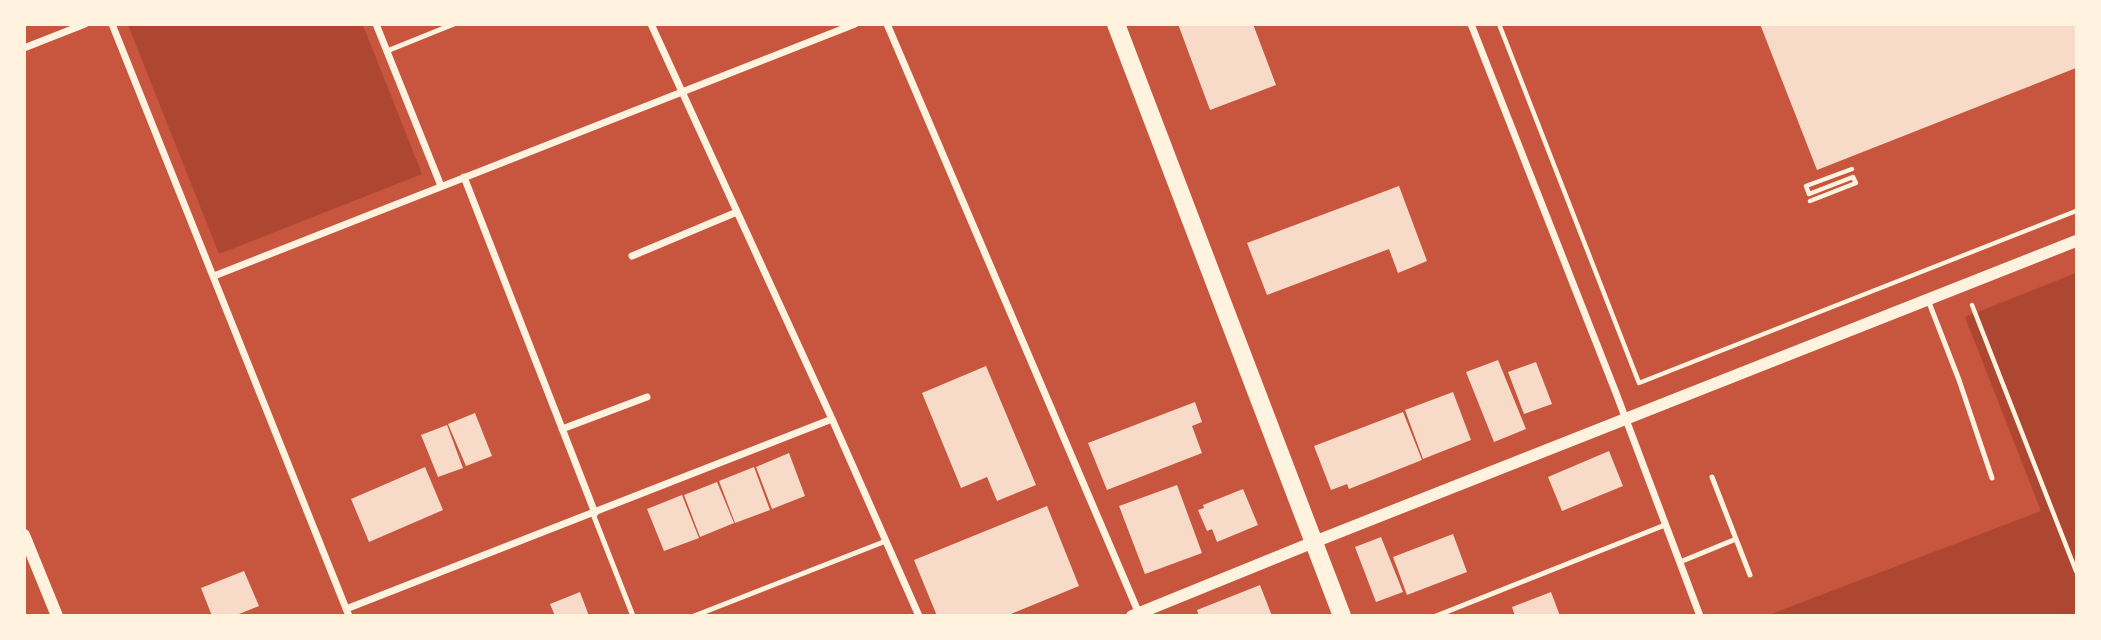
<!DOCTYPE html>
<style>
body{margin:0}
#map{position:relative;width:2101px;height:640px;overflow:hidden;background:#c8553d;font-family:Jost,sans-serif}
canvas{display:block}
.frame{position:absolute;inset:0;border:26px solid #fff3e0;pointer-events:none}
</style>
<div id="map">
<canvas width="2101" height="640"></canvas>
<div class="frame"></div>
</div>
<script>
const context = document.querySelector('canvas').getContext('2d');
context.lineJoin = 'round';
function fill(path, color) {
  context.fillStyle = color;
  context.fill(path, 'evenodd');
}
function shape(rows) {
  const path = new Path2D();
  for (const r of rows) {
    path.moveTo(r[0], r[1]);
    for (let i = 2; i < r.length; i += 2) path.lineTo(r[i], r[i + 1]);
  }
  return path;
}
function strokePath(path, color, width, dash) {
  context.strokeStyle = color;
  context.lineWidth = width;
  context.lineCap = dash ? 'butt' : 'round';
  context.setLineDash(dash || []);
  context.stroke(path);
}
fill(shape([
 [128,25,363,25,422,174,219,254],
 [2076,273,2076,615,1766,616,2041,511,1965,317]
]), '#ae4732');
fill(shape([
 [1178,24,1253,24,1276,85,1210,110],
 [1760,24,2076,24,2076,68,1817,170],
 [1399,186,1427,261,1398,273,1389,249,1267,295,1247,243],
 [1498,360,1526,429,1494,442,1466,372],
 [1536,362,1552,404,1524,414,1508,372],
 [986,366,1036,485,997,501,987,477,961,488,922,393],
 [1453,392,1471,440,1423,459,1405,410],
 [1195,402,1202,422,1192,426,1202,453,1107,490,1088,443],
 [1403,412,1422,460,1349,489,1347,484,1331,490,1314,446],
 [475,413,492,456,466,466,448,424],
 [447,425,463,468,438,477,421,435],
 [1609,451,1623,486,1562,511,1548,477],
 [789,453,805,496,772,509,756,467],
 [425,467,443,510,369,542,351,499],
 [754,467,770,510,735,523,719,481],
 [717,482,734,523,700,537,684,495],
 [1177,485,1202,553,1145,574,1119,506],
 [1243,489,1258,525,1217,542,1212,529,1207,531,1198,510,1204,508,1203,505],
 [682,495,699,538,664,551,647,509],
 [1047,506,1079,586,1006,616,937,616,914,560],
 [1453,534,1467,572,1407,595,1393,557],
 [1381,537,1403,592,1376,602,1355,547],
 [244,571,259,606,234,616,212,616,201,588],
 [1260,585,1272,616,1199,616,1197,610],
 [580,592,589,616,555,616,550,604],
 [1551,592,1560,616,1515,616,1512,607]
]), '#f7dbc8');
strokePath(shape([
 [1499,24,1639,383],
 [1810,201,1856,183,1853,177,1809,194,1806,186,1852,169],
 [1972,305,2076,571],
 [1639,383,2076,211]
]), '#fff3e0', 4.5);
strokePath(shape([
 [387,51,454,24],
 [1928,300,1959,380,1992,478],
 [593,514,633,616],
 [1736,539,1750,575],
 [1680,562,1736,539,1712,477],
 [694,616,886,541],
 [1436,616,1665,525]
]), '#fff3e0', 5);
strokePath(shape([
 [112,24,349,616],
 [376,24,441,186],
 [651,24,832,419,919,616],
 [887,24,1140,616],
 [1471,24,1616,393,1700,616],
 [24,48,85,24],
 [464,177,595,513],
 [632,256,737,212],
 [214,276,855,24],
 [562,429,647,397],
 [346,609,832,419]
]), '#fff3e0', 7);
strokePath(shape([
 [24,535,57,616],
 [1132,616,1314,542,2076,241]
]), '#fff3e0', 12);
strokePath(shape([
 [1116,24,1342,616]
]), '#fff3e0', 18);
</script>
